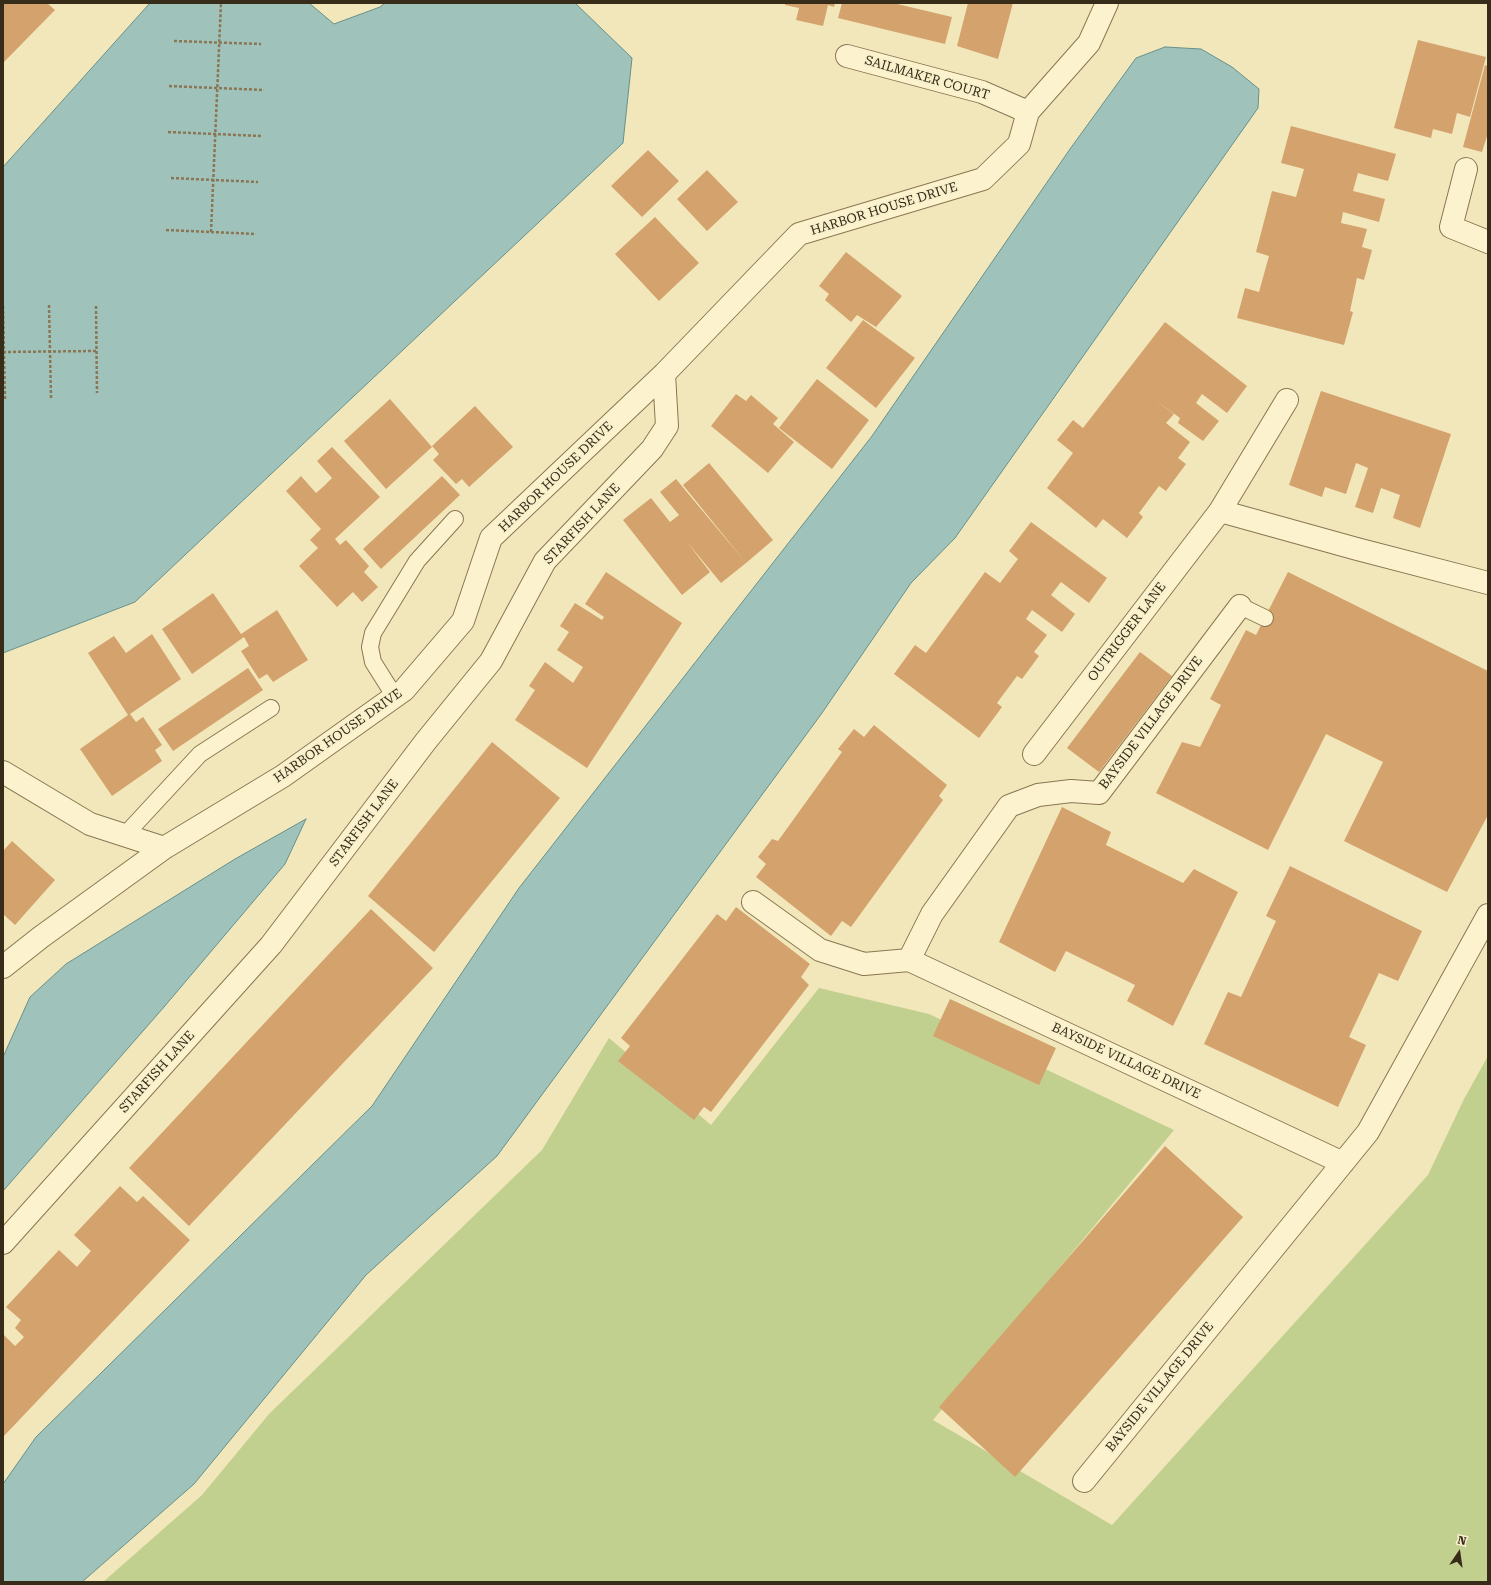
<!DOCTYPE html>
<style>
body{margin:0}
#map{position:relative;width:1491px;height:1585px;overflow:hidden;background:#f2e7ba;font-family:"Roboto Serif",serif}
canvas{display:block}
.frame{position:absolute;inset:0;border:4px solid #372b1a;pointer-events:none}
.north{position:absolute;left:1439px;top:1533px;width:40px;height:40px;-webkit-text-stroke:3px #f8f0ca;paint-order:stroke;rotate:13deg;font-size:11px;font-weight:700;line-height:16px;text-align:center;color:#372b1a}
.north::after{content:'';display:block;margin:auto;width:14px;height:18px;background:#372b1a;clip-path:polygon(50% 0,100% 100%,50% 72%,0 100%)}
</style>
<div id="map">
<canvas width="1491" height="1585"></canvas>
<div class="frame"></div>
<div class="north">N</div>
</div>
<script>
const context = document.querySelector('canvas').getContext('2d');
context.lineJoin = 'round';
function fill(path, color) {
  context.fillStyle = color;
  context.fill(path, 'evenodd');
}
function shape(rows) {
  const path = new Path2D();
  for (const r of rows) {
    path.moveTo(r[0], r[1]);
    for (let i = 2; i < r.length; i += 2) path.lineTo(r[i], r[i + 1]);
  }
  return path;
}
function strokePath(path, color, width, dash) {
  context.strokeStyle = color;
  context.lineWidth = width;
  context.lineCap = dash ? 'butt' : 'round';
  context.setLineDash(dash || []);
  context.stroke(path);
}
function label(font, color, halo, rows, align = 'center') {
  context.font = font + ' "Roboto Serif",serif';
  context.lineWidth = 4;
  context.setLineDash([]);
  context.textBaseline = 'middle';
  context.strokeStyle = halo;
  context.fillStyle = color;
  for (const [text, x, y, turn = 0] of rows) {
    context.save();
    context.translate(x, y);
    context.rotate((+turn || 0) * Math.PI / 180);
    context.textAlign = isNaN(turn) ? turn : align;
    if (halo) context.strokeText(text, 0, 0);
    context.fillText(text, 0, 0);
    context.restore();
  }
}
fill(shape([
 [819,988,929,1014,1174,1130,933,1420,1112,1525,1428,1175,1464,1099,1488,1056,1488,1582,103,1582,202,1495,269,1414,542,1150,609,1038,711,1125]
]), '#c1d08e');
const water = shape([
 [150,3,309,3,334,24,380,7,385,3,575,3,632,58,623,143,135,602,3,653,3,167,150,3],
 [1165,47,1201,49,1232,67,1259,89,1258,108,955,538,911,583,822,713,497,1156,366,1275,194,1484,82,1582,3,1582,3,1484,36,1437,372,1106,519,888,872,436,1070,149,1136,58,1165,47],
 [306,819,285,864,164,1007,3,1191,3,1057,30,997,66,964,235,859,306,819]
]);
fill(water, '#9fc2bb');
strokePath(water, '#66908a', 1);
fill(shape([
 [3,3,47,3,55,10,3,63],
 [785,3,835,3,834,7,828,5,823,26,796,20,799,8,785,5],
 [842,3,893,3,952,17,945,44,838,18],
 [968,3,1013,3,998,59,957,46],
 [1418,40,1486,57,1470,117,1457,113,1452,134,1433,129,1431,138,1394,128],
 [1485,65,1488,66,1488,133,1482,152,1463,147],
 [1291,126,1396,154,1388,181,1358,173,1353,191,1385,199,1379,222,1343,212,1341,223,1367,229,1362,247,1372,250,1364,280,1357,278,1350,311,1353,312,1344,345,1237,318,1245,288,1259,292,1269,256,1256,252,1272,191,1296,197,1304,169,1281,163],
 [648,150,679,181,642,217,611,186],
 [707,170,738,202,707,231,677,199],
 [655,217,699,263,659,301,615,254],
 [846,252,902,296,876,327,857,315,851,322,825,300,829,294,819,286],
 [863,320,915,358,876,408,826,368],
 [1165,322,1247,386,1227,413,1202,394,1196,403,1219,421,1203,441,1178,423,1180,418,1153,398,1174,414,1166,423,1190,442,1178,458,1186,464,1166,491,1159,486,1139,513,1143,517,1127,538,1103,519,1096,528,1047,488,1073,453,1057,440,1073,420,1083,428],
 [817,379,869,420,832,469,779,428],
 [1321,391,1451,434,1420,528,1393,518,1400,495,1381,488,1373,513,1355,507,1368,468,1356,463,1346,494,1325,487,1322,497,1289,485],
 [736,394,746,401,751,395,765,407,778,418,773,424,794,442,768,473,711,426],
 [390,399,432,447,386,489,344,441],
 [475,406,513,447,469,487,462,479,456,484,433,460,439,454,432,446],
 [332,447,380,497,335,539,340,545,346,540,369,566,364,572,378,587,362,602,353,592,337,607,299,566,318,548,310,540,321,529,286,491,301,476,316,493,324,486,332,478,317,461],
 [709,463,773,540,746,563,683,485],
 [442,476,460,495,381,569,363,549],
 [676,479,746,563,721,583,687,542,710,572,682,595,623,520,651,498,670,522,679,515,660,492],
 [1031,522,1107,578,1089,603,1061,582,1051,595,1075,614,1062,632,1032,610,1026,619,1047,635,1034,652,1039,656,1022,679,1017,676,997,703,1002,707,979,738,894,674,915,645,926,653,985,572,1000,583,1018,559,1009,551],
 [606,572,682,623,587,768,515,720,535,690,529,686,545,662,573,683,583,667,557,650,569,632,560,626,575,603,602,620,604,617,585,604],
 [1288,572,1488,671,1488,815,1447,892,1344,841,1383,762,1326,734,1268,850,1156,793,1182,742,1200,747,1221,705,1210,699,1246,630,1256,635],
 [213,593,241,634,277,610,308,660,273,682,267,674,259,679,241,651,249,646,244,637,192,674,162,629],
 [152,634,181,679,130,714,136,722,143,717,162,745,155,750,162,761,112,796,80,749,128,715,88,653,114,636,126,653],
 [1140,652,1172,676,1099,772,1067,748],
 [248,668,263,690,173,751,158,729],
 [874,725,947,785,939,796,943,800,851,927,842,921,831,936,756,877,766,864,758,857,772,839,778,841,842,752,838,749,854,729,864,737],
 [492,742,560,798,434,952,368,896],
 [1062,807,1111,832,1106,845,1183,883,1194,869,1238,892,1173,1026,1127,1001,1135,985,1066,951,1055,972,999,942],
 [12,841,55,880,15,925,3,914,3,851],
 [1290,866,1422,931,1398,981,1379,973,1349,1037,1366,1045,1338,1107,1204,1044,1228,992,1241,997,1276,921,1266,916],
 [736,907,810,964,801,977,809,985,711,1112,704,1107,694,1120,618,1061,630,1046,621,1038,717,914,726,921],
 [371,909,433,968,189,1226,129,1168],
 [950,999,1056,1048,1039,1085,933,1036],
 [1165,1146,1243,1217,1015,1477,939,1407],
 [120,1186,137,1202,143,1196,190,1240,3,1437,3,1334,15,1346,24,1337,15,1328,21,1320,6,1307,59,1250,77,1267,91,1251,74,1235]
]), '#d4a26c');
const lane = shape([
 [1240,606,1265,618],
 [395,697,373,662,370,647,373,633,417,561,455,519],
 [125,835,200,754,271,708]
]);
const street = shape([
 [847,56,982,92,1028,112],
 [1466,169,1451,227,1488,242],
 [1220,511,1357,549,1488,583],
 [1034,754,1220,511,1287,400],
 [3,772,90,824,164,848],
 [753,902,820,950,864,964,909,960,1343,1163],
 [909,960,932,914,1009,806,1038,795,1071,791,1099,793,1240,606],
 [3,967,41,937,164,848,283,776,404,690,463,621,491,538,664,374,799,234,983,179,1019,144,1028,112,1089,43,1107,3],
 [3,1243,271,945,426,741,491,661,545,561,652,449,667,426,664,374],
 [1084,1481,1368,1132,1488,915]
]);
strokePath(lane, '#8a7653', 18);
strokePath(street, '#8a7653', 24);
strokePath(shape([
 [174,41,261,44],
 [169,86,264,90],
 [168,132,261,136],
 [171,178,258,182],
 [166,230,256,234],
 [211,232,221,3],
 [49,305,51,398],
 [3,306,5,400],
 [96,306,97,393],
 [3,352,96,351]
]), '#8a7653', 2.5, [3, 2]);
strokePath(lane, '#fcf3ce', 16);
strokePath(street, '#fcf3ce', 22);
label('13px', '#372b1a', '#f8f0ca', [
 ["SAILMAKER COURT",927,78,16],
 ["HARBOR HOUSE DRIVE",884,209,-17],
 ["HARBOR HOUSE DRIVE",556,477,-44],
 ["STARFISH LANE",582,524,-47],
 ["OUTRIGGER LANE",1127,632,-53],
 ["BAYSIDE VILLAGE DRIVE",1151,723,-53],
 ["HARBOR HOUSE DRIVE",338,736,-35],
 ["STARFISH LANE",364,823,-53],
 ["BAYSIDE VILLAGE DRIVE",1126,1061,25],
 ["STARFISH LANE",157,1072,-48],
 ["BAYSIDE VILLAGE DRIVE",1160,1387,-51]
]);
</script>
